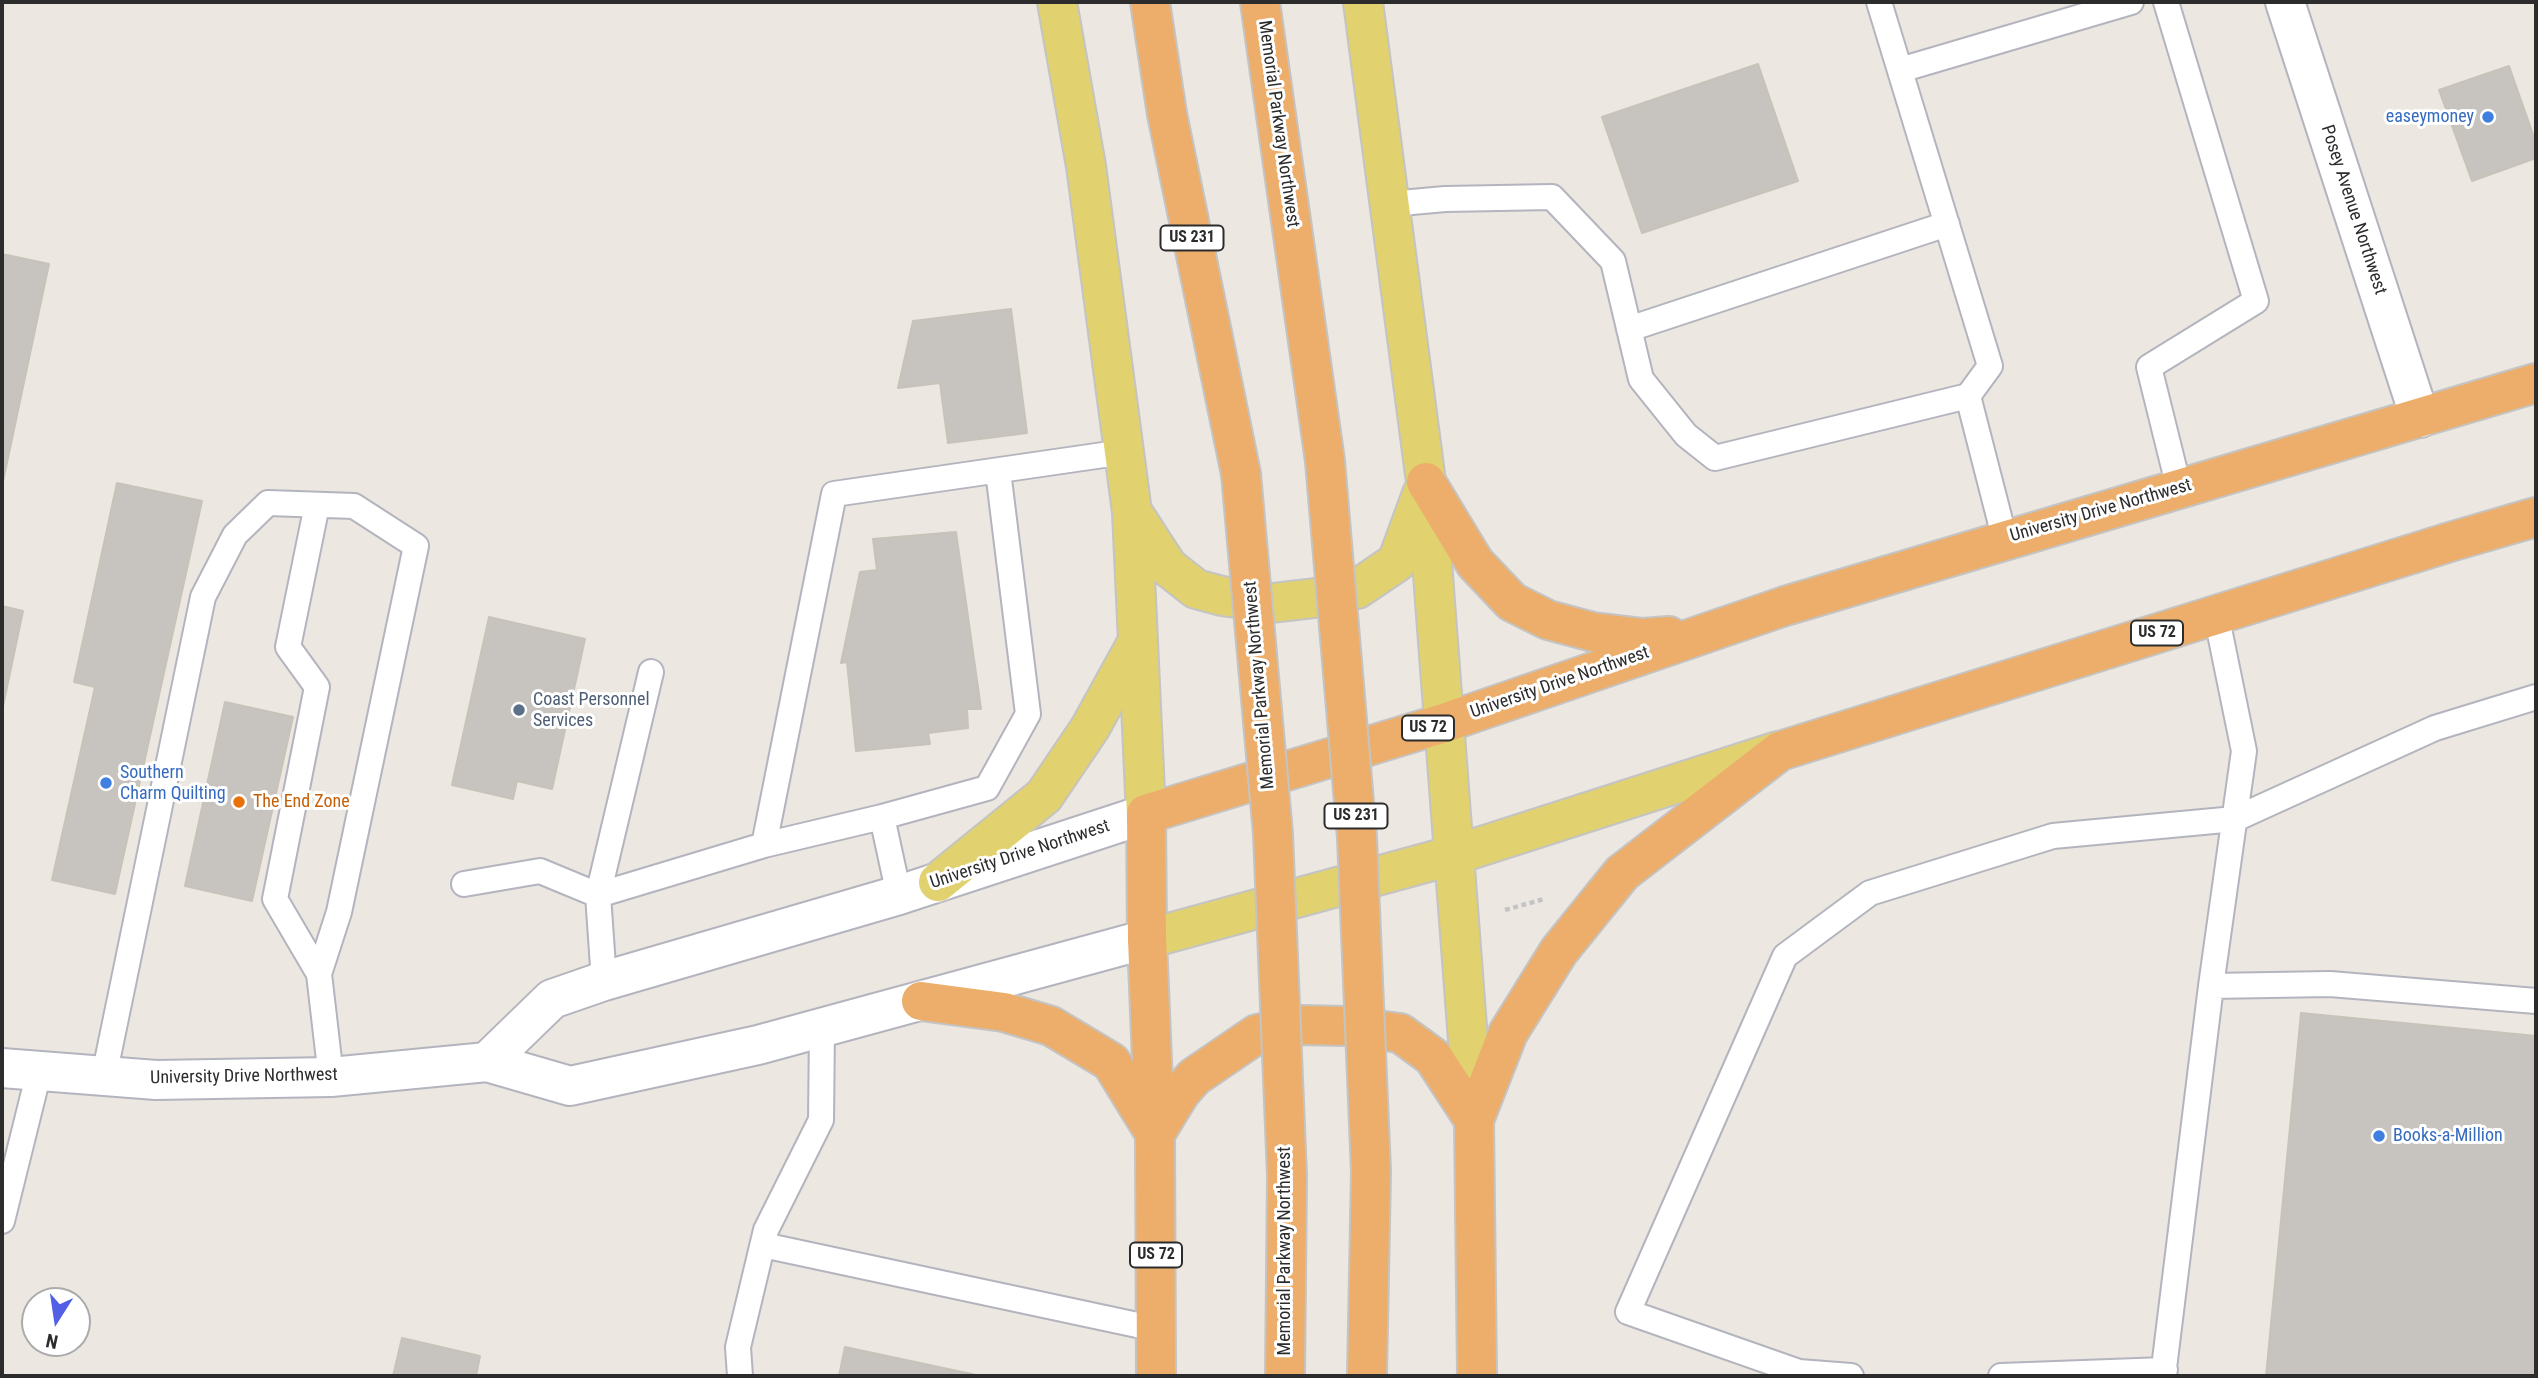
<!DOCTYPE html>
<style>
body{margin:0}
#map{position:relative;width:2538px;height:1378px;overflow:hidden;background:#ece7e0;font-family:"Roboto Condensed",sans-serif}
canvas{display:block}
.frame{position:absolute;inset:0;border:4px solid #2c2c2c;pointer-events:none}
.north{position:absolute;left:21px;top:1287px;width:70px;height:70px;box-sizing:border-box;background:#fff;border:2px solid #ababab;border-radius:50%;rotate:192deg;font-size:19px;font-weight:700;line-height:28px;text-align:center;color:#2c2c2c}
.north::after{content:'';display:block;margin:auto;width:24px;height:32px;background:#5260e6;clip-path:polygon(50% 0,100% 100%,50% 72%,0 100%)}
</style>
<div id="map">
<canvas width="2538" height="1378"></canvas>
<div class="frame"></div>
<div class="north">N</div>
</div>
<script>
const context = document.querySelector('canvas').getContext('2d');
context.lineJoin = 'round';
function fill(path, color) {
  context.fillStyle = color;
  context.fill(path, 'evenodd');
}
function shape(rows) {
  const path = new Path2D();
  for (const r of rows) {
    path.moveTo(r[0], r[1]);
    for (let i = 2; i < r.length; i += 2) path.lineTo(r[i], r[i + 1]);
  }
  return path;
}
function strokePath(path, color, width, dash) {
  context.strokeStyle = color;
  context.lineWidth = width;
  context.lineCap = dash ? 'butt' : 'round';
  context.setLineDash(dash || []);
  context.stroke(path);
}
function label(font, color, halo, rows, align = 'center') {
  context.font = font + ' "Roboto Condensed",sans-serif';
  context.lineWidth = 6;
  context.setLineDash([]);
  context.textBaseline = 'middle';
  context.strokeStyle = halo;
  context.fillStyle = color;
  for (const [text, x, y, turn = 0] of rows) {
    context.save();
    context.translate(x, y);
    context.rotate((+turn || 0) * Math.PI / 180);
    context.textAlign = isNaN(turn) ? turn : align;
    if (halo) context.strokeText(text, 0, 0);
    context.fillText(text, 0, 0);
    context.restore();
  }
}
const building = shape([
 [1758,64,1798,181,1642,233,1602,117,1758,64],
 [2509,66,2536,143,2536,158,2472,181,2439,90,2509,66],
 [2,254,49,264,2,486,2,254],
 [1011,309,1027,433,948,443,940,383,898,388,913,321,1011,309],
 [117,483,202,501,115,894,52,880,95,687,74,682,117,483],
 [956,532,981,709,967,709,968,728,928,733,930,744,856,751,847,662,841,663,860,572,877,570,873,539,956,532],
 [2,606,23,611,2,711,2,606],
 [489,617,585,639,552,789,517,781,513,799,452,785,489,617],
 [225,702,293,717,252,901,185,886,225,702],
 [2301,1013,2536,1036,2536,1376,2266,1376,2301,1013],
 [402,1338,480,1356,476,1376,393,1376,402,1338],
 [845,1347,981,1376,839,1376,845,1347]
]);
fill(building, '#c7c4bf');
strokePath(building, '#c7c3b9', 2);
const lane = shape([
 [1879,2,1990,366,1968,396,2005,540],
 [2166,2,2256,301,2149,367,2179,488],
 [1900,70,2131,2],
 [1390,204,1445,199,1552,197,1613,261,1641,379,1686,435,1715,458,1968,396],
 [1629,329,1947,224],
 [317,505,288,647,317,687,275,899,319,974],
 [882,817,899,895],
 [764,845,882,817,987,788,1028,714,998,471],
 [464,884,540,871,598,895,764,845,834,494,1124,452],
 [604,981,598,895,651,672],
 [2211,986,2330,984,2536,1001],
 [104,1076,203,597,235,535,268,503,354,506,416,546,339,912,319,974,331,1077],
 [2,1221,39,1072],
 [763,1245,1156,1329],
 [740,1376,738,1347,766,1230,821,1120,822,1028],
 [1851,1376,1799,1372,1628,1312,1785,956,1870,893,2053,836,2235,819,2435,728,2536,697],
 [2001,1376,2165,1370],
 [2163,1376,2211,986,2244,751,2216,614]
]);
const street = shape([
 [2285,2,2420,418]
]);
const secondary = shape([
 [487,1062,552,999,604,981,899,895,1146,814],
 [2,1068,156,1080,331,1077,487,1062,570,1086,758,1045,1147,939]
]);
const primary = shape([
 [1057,2,1086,166,1132,512,1146,814],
 [1363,2,1426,482,1474,1120],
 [1133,513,1168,567,1196,589,1222,596,1272,603,1315,598,1357,589,1397,562,1422,494],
 [938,882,1044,796,1090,728,1138,641],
 [1147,939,1454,855,1778,751]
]);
const highway = shape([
 [1150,2,1167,114,1241,474],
 [1260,2,1325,461],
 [1426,482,1475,563,1512,602,1548,620,1593,632,1643,638,1669,636],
 [921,1001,1004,1012,1051,1026,1111,1062,1154,1132],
 [1155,1134,1180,1093,1194,1077,1257,1034,1301,1025,1345,1026,1400,1033,1433,1057,1474,1120],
 [1156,1376,1155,1134,1147,939,1146,814,1444,723,1785,606,2536,383],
 [1285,1376,1287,1176],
 [1367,1376,1371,1172],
 [1477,1376,1474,1120,1508,1033,1559,951,1622,873,1780,751,2450,542,2536,517]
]);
strokePath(lane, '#b3b4be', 28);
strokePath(street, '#b3b4be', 42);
strokePath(secondary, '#b3b4be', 42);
strokePath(primary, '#c4c4c4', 42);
strokePath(highway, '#c4c4c4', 42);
strokePath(shape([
 [1505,910,1544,899]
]), '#c4c4c4', 4.5, [5, 3.5]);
strokePath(lane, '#fff', 24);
strokePath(street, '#fff', 38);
strokePath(secondary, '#fff', 38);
strokePath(primary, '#e1d16f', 38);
strokePath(highway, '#ecae6a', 38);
const highwayBridge = shape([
 [1325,461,1357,838,1371,1172],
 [1241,474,1273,834,1287,1176]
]);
strokePath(highwayBridge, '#c4c4c4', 42, []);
strokePath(highwayBridge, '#ecae6a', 38);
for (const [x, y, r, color] of [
 [2488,117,7,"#3f7fe0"],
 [519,710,7,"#5c6f8a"],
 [106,783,7,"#3f7fe0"],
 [239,802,7,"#e8710a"],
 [2379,1136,7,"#3f7fe0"]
]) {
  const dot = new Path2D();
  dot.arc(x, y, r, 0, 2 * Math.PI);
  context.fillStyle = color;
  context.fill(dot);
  strokePath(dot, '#fff', 2.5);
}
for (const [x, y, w] of [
 [1192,238,63],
 [2157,633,52],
 [1428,728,52],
 [1356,816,63],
 [1156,1255,52]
]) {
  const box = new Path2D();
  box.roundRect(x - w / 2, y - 12.5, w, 25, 5);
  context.fillStyle = '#fff';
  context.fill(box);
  strokePath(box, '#2c2c2c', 2);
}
label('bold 16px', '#2c2c2c', null, [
 ["US 231",1192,238],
 ["US 72",2157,633],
 ["US 72",1428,728],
 ["US 231",1356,816],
 ["US 72",1156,1255]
]);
label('18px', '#366cbe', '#fff', [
 ["easeymoney",2474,117,"right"],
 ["Southern",120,773],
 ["Charm Quilting",120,794],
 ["Books-a-Million",2393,1136]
], 'left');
label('18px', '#2c2c2c', '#fff', [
 ["Memorial Parkway Northwest",1278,124,82],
 ["Posey Avenue Northwest",2353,210,72],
 ["University Drive Northwest",2101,511,-16],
 ["University Drive Northwest",1560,683,-19],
 ["Memorial Parkway Northwest",1260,685,-95],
 ["University Drive Northwest",1020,855,-18],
 ["University Drive Northwest",244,1077,-1],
 ["Memorial Parkway Northwest",1285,1251,-90]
]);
label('18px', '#4e5e75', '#fff', [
 ["Coast Personnel",533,700],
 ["Services",533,721]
], 'left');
label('18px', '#c56008', '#fff', [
 ["The End Zone",253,802]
], 'left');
</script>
